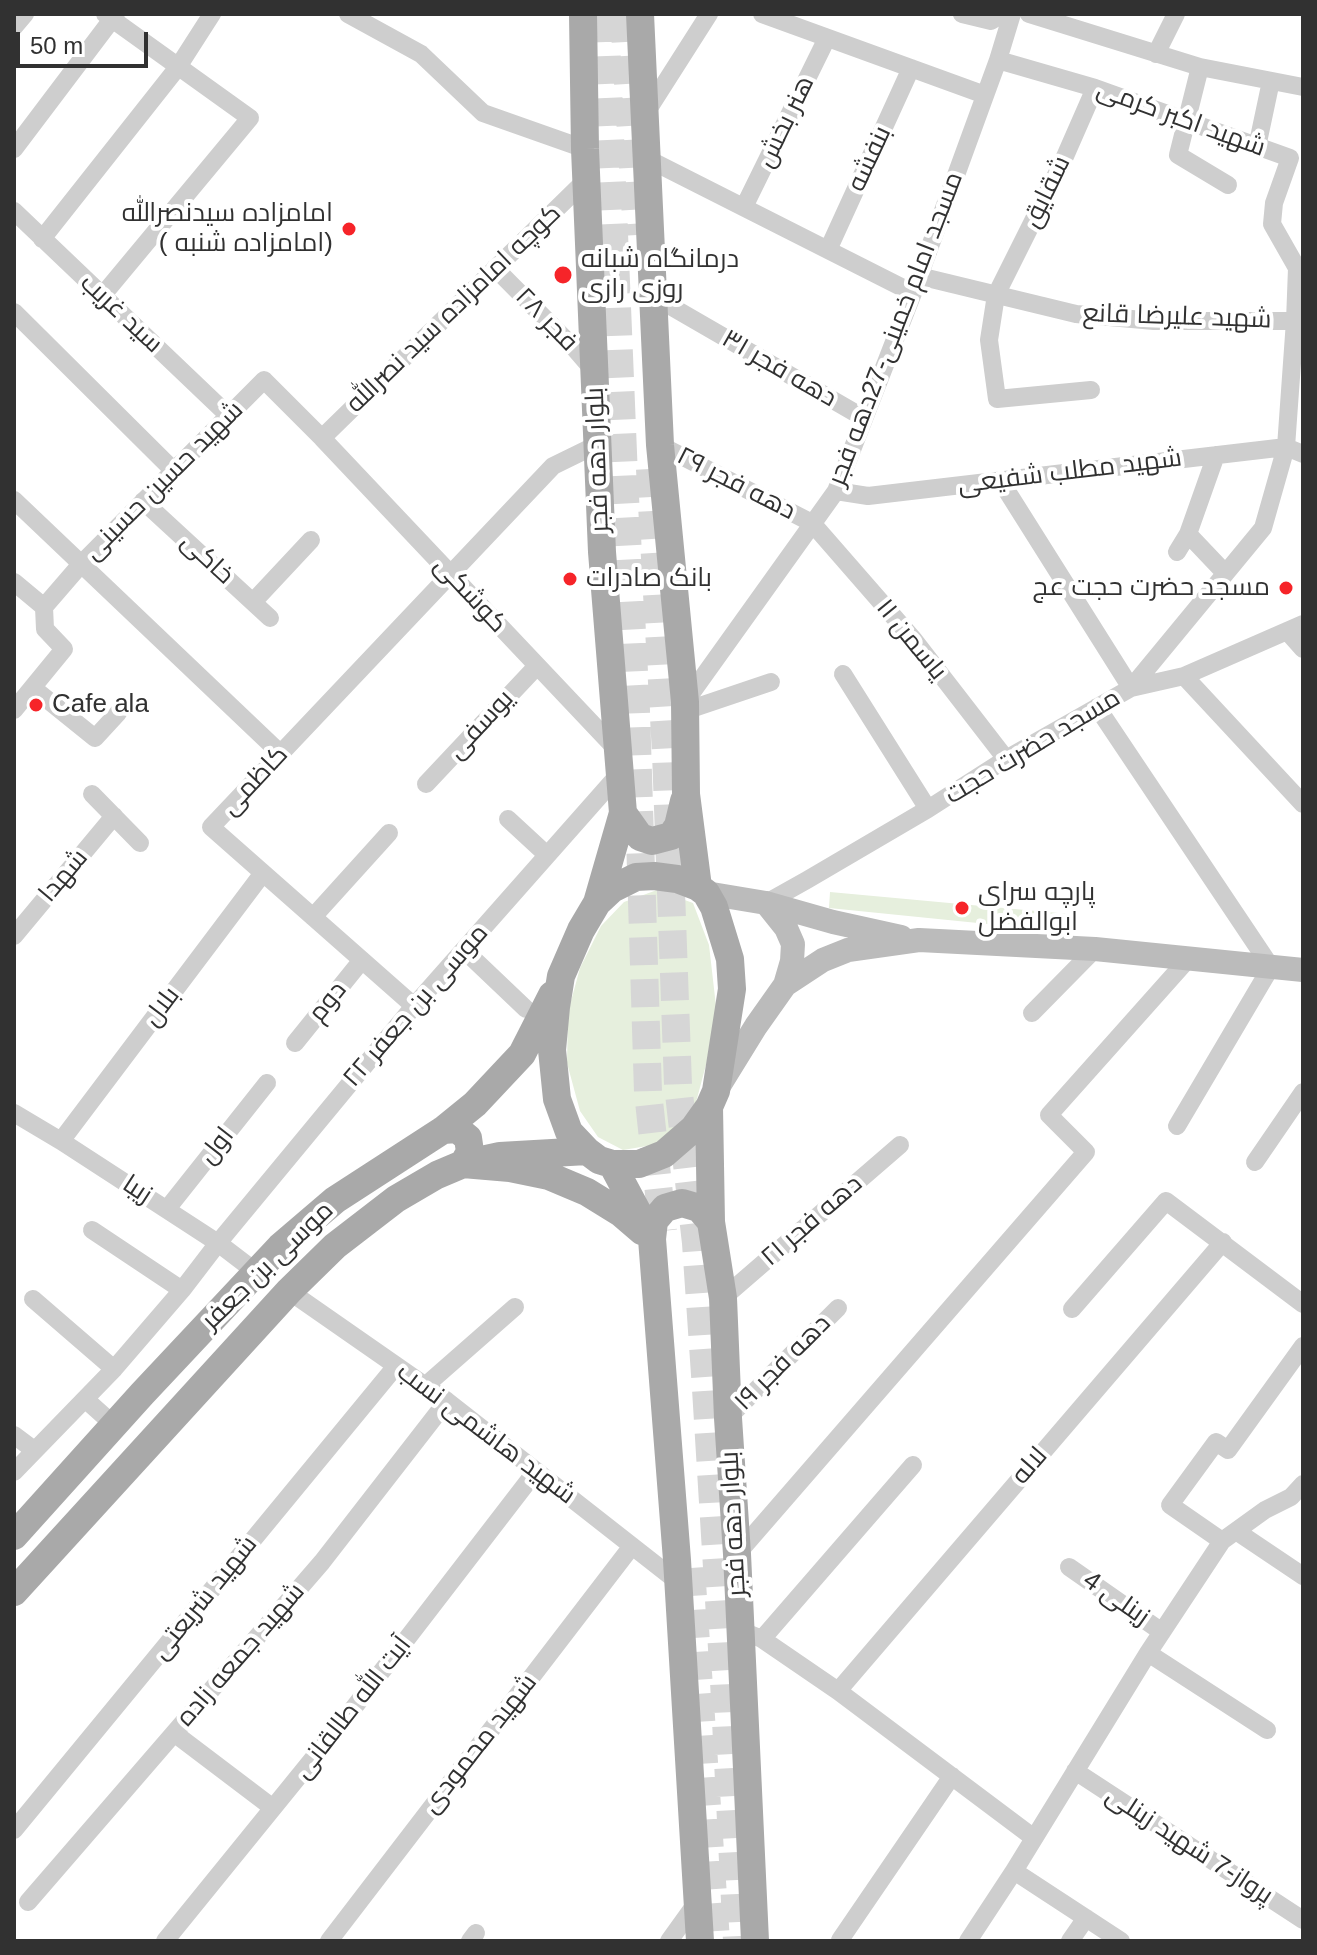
<!DOCTYPE html>
<meta charset="utf-8">
<style>
body{margin:0}
#map{position:relative;width:1317px;height:1955px;overflow:hidden;background:#fff;font-family:Helvetica,sans-serif}
canvas{display:block}
.frame{position:absolute;inset:0;border:16px solid #313131;pointer-events:none}
.scale{position:absolute;left:16px;top:32px;width:132px;height:36px;box-sizing:border-box;border:4px solid #313131;border-top:0;padding-left:10px;font-size:24px;line-height:28px;white-space:nowrap;color:#313131;-webkit-text-stroke:6px #fff;paint-order:stroke}
</style>
<div id="map">
<canvas width="1317" height="1955"></canvas>
<div class="frame"></div>
<div class="scale">50 m</div>
</div>
<script>
const context = document.querySelector('canvas').getContext('2d');
context.lineJoin = 'round';
function fill(path, color) {
  context.fillStyle = color;
  context.fill(path, 'evenodd');
}
function shape(rows) {
  const path = new Path2D();
  for (const r of rows) {
    path.moveTo(r[0], r[1]);
    for (let i = 2; i < r.length; i += 2) path.lineTo(r[i], r[i + 1]);
  }
  return path;
}
function strokePath(path, color, width, dash) {
  context.strokeStyle = color;
  context.lineWidth = width;
  context.lineCap = dash ? 'butt' : 'round';
  context.setLineDash(dash || []);
  context.stroke(path);
}
function label(font, color, halo, rows, align = 'center') {
  context.font = font + ' Helvetica,Cairo,sans-serif';
  context.lineWidth = 8;
  context.setLineDash([]);
  context.textBaseline = 'middle';
  context.strokeStyle = halo;
  context.fillStyle = color;
  for (const [text, x, y, turn = 0] of rows) {
    context.save();
    context.translate(x, y);
    context.rotate((+turn || 0) * Math.PI / 180);
    context.textAlign = isNaN(turn) ? turn : align;
    if (halo) context.strokeText(text, 0, 0);
    context.fillText(text, 0, 0);
    context.restore();
  }
}
fill(shape([
 [657,890,693,903,709,945,716,1006,707,1061,695,1106,665,1143,623,1150,598,1137,580,1111,567,1063,568,1012,580,968,601,926,624,902],
 [830,892,1069,914,1067,932,829,908]
]), '#e6efdd');
strokePath(shape([
 [605,14,624,477,636,711,648,1092,663,1231],
 [624,14,637,235],
 [650,469,666,753,678,1085,696,1243,706,1389,724,1681,737,1941],
 [691,1568,716,1941]
]), '#d6d6d6', 28, [28, 14]);
strokePath(shape([
 [348,14,421,54,483,113,585,149],
 [762,14,985,95],
 [962,14,991,21,1002,14],
 [1029,14,1200,67,1303,87],
 [14,27,25,14],
 [1156,54,1176,14],
 [1200,67,1178,155,1228,185],
 [644,116,709,14],
 [1257,147,1271,81],
 [14,149,116,14],
 [646,158,913,293],
 [744,207,827,38],
 [14,211,229,416],
 [42,239,178,67,212,14],
 [828,250,911,68],
 [495,268,576,350,595,372],
 [919,276,1076,314,1154,321,1295,321,1297,268,1272,224,1274,203,1290,158,1095,88,998,60],
 [102,296,250,118,105,14],
 [653,296,864,418],
 [14,312,174,471],
 [1091,390,997,399,989,340,996,295,1063,161,1095,88],
 [322,438,586,180],
 [660,445,812,523,914,640,1006,759],
 [1216,455,1188,534,1225,573],
 [1000,480,1131,688,1184,676,1303,624],
 [836,491,868,496,1286,447,1303,454],
 [14,500,281,754],
 [143,501,270,618],
 [1177,552,1188,534],
 [14,582,44,607],
 [253,602,311,540],
 [1287,631,1303,649],
 [843,674,928,809],
 [1184,676,1303,804],
 [33,688,95,738,118,713],
 [685,702,836,491,913,293,998,60,1012,14],
 [1097,707,1271,967,1177,1126],
 [14,710,64,649,45,629,44,607,82,563,264,380,322,438,618,751],
 [685,711,771,682],
 [426,784,537,666],
 [92,794,140,843],
 [508,819,547,855],
 [766,903,807,880,928,809,1006,759,1131,688,1263,528,1286,447,1295,321,1303,322],
 [313,917,389,833],
 [14,936,114,816],
 [464,950,526,1009],
 [414,1006,211,827,553,466,598,444],
 [1032,1013,1095,949],
 [295,1043,362,960],
 [14,1113,61,1141,218,1243,256,1272],
 [61,1141,263,873],
 [1255,1162,1303,1092],
 [167,1209,267,1083],
 [92,1230,182,1290],
 [289,1291,447,1401,678,1582],
 [723,1298,900,1145],
 [33,1299,114,1369],
 [1072,1309,1166,1201,1303,1304],
 [425,1386,515,1307],
 [85,1399,114,1425],
 [728,1418,838,1308],
 [14,1435,34,1450],
 [14,1472,114,1369,182,1290,218,1243,414,1006,620,773],
 [1236,1531,1303,1576],
 [1222,1541,1170,1505,1216,1442,1228,1450,1303,1346],
 [737,1554,1086,1152,1049,1115,1189,958],
 [1069,1567,1162,1632],
 [740,1630,762,1639,838,1691,1034,1838],
 [762,1639,913,1465],
 [1148,1653,1267,1730],
 [838,1691,1223,1242],
 [174,1733,273,1808],
 [1075,1771,1303,1920],
 [14,1830,396,1366],
 [1014,1871,1121,1941],
 [28,1902,322,1562,447,1401],
 [840,1940,952,1776],
 [165,1941,342,1723,536,1471],
 [329,1941,632,1546],
 [470,1941,476,1933],
 [669,1941,697,1902],
 [968,1941,1014,1871,1148,1653,1222,1541,1265,1510,1291,1497,1303,1484],
 [1070,1941,1086,1918]
]), '#cecece', 18);
strokePath(shape([
 [706,893,766,903,833,922,901,937],
 [766,903,786,928,793,944,792,961,785,985],
 [719,1086,756,1026,785,985,823,960,848,950,919,940,1095,949,1303,970]
]), '#bbb', 24);
strokePath(shape([
 [583,14,585,149,602,552,623,813,597,903],
 [640,14,660,445,685,702,686,794,698,887],
 [623,813,640,837,652,841,671,836,678,826,684,801],
 [709,1107,694,1128,664,1154,639,1164,612,1164,599,1160,587,1151,569,1132,557,1099,552,1050,556,1007,561,976,581,930,597,903,612,889,636,877,654,876,677,879,698,887,706,893,714,907,730,959,732,989,716,1091,709,1107,711,1222,723,1298,728,1418,737,1554,755,1941],
 [443,1130,457,1129,468,1138,470,1152,463,1164,510,1168,549,1176,587,1192,621,1213,642,1231],
 [612,1164,652,1239,677,1560,700,1941],
 [652,1239,654,1221,665,1208,682,1203,699,1208,711,1222],
 [14,1536,142,1394,280,1247,335,1200,443,1130,475,1104,522,1054,552,995],
 [14,1592,289,1291,335,1246,396,1199,437,1175,463,1164,500,1156,587,1151]
]), '#a9a9a9', 28);
for (const [x, y, r, color] of [
 [349,229,8,"#f62429"],
 [563,275,10,"#f62429"],
 [570,579,8,"#f62429"],
 [1286,588,8,"#f62429"],
 [36,705,8,"#f62429"],
 [962,908,8,"#f62429"]
]) {
  const dot = new Path2D();
  dot.arc(x, y, r, 0, 2 * Math.PI);
  context.fillStyle = color;
  context.fill(dot);
  strokePath(dot, '#fff', 3);
}
label('26px', '#313131', '#fff', [
 ["شهید اکبر کرمی",1181,119,20],
 ["هنر بخش",786,122,-64],
 ["بنفشه",870,159,-65],
 ["شقایق",1047,192,-64],
 ["کوچه امامزاده سید نصرالله",454,309,-44],
 ["سید غریب",121,314,43],
 ["شهید علیرضا قانع",1177,317,2],
 ["فجر ۲۸",546,320,46],
 ["مسجد امام خمینی-27دهه فجر",896,329,-69],
 ["دهه فجر ۳۱",779,369,30],
 ["بلوار دهه فجر",598,460,-92],
 ["شهید مطلب شفیعی",1070,472,-7],
 ["شهید حسین حسینی",164,481,-45],
 ["دهه فجر ۲۹",736,484,27],
 ["خاکی",207,559,43],
 ["کوشکی",470,595,47],
 ["یاسمن ۱۱",911,640,51],
 ["یوسفی",481,725,-47],
 ["مسجد حضرت حجت",1033,747,-31],
 ["کاظمی",255,781,-47],
 ["شهدا",64,876,-50],
 ["دوم",328,1002,-51],
 ["موسی بن جعفر ۲۲",416,1006,-49],
 ["بلال",162,1007,-53],
 ["اول",217,1146,-52],
 ["زیبا",137,1190,33],
 ["دهه فجر ۲۱",812,1221,-41],
 ["موسی بن جعفر",268,1266,-44],
 ["دهه فجر ۱۹",783,1363,-45],
 ["شهید هاشمی نسب",486,1434,37],
 ["لاله",1030,1466,-49],
 ["بلوار دهه فجر",734,1524,-93],
 ["شهید شریعتی",205,1598,-51],
 ["زینلی 4",1116,1599,35],
 ["شهید جمعه زاده",241,1655,-49],
 ["آیت الله طالقانی",353,1708,-52],
 ["شهید محمودی",480,1744,-52],
 ["پرواز-7 شهید زینلی",1189,1846,33]
]);
label('26px', '#313131', '#fff', [
 ["امامزاده سیدنصرالله",333,214,"right"],
 ["( امامزاده شنبه)",333,244,"right"],
 ["درمانگاه شبانه",581,260],
 ["روزی رازی",581,290],
 ["بانک صادرات",586,579],
 ["مسجد حضرت حجت عج",1270,588,"right"],
 ["Cafe ala",52,705],
 ["پارچه سرای",978,893],
 ["ابوالفضل",978,923]
], 'left');
</script>
